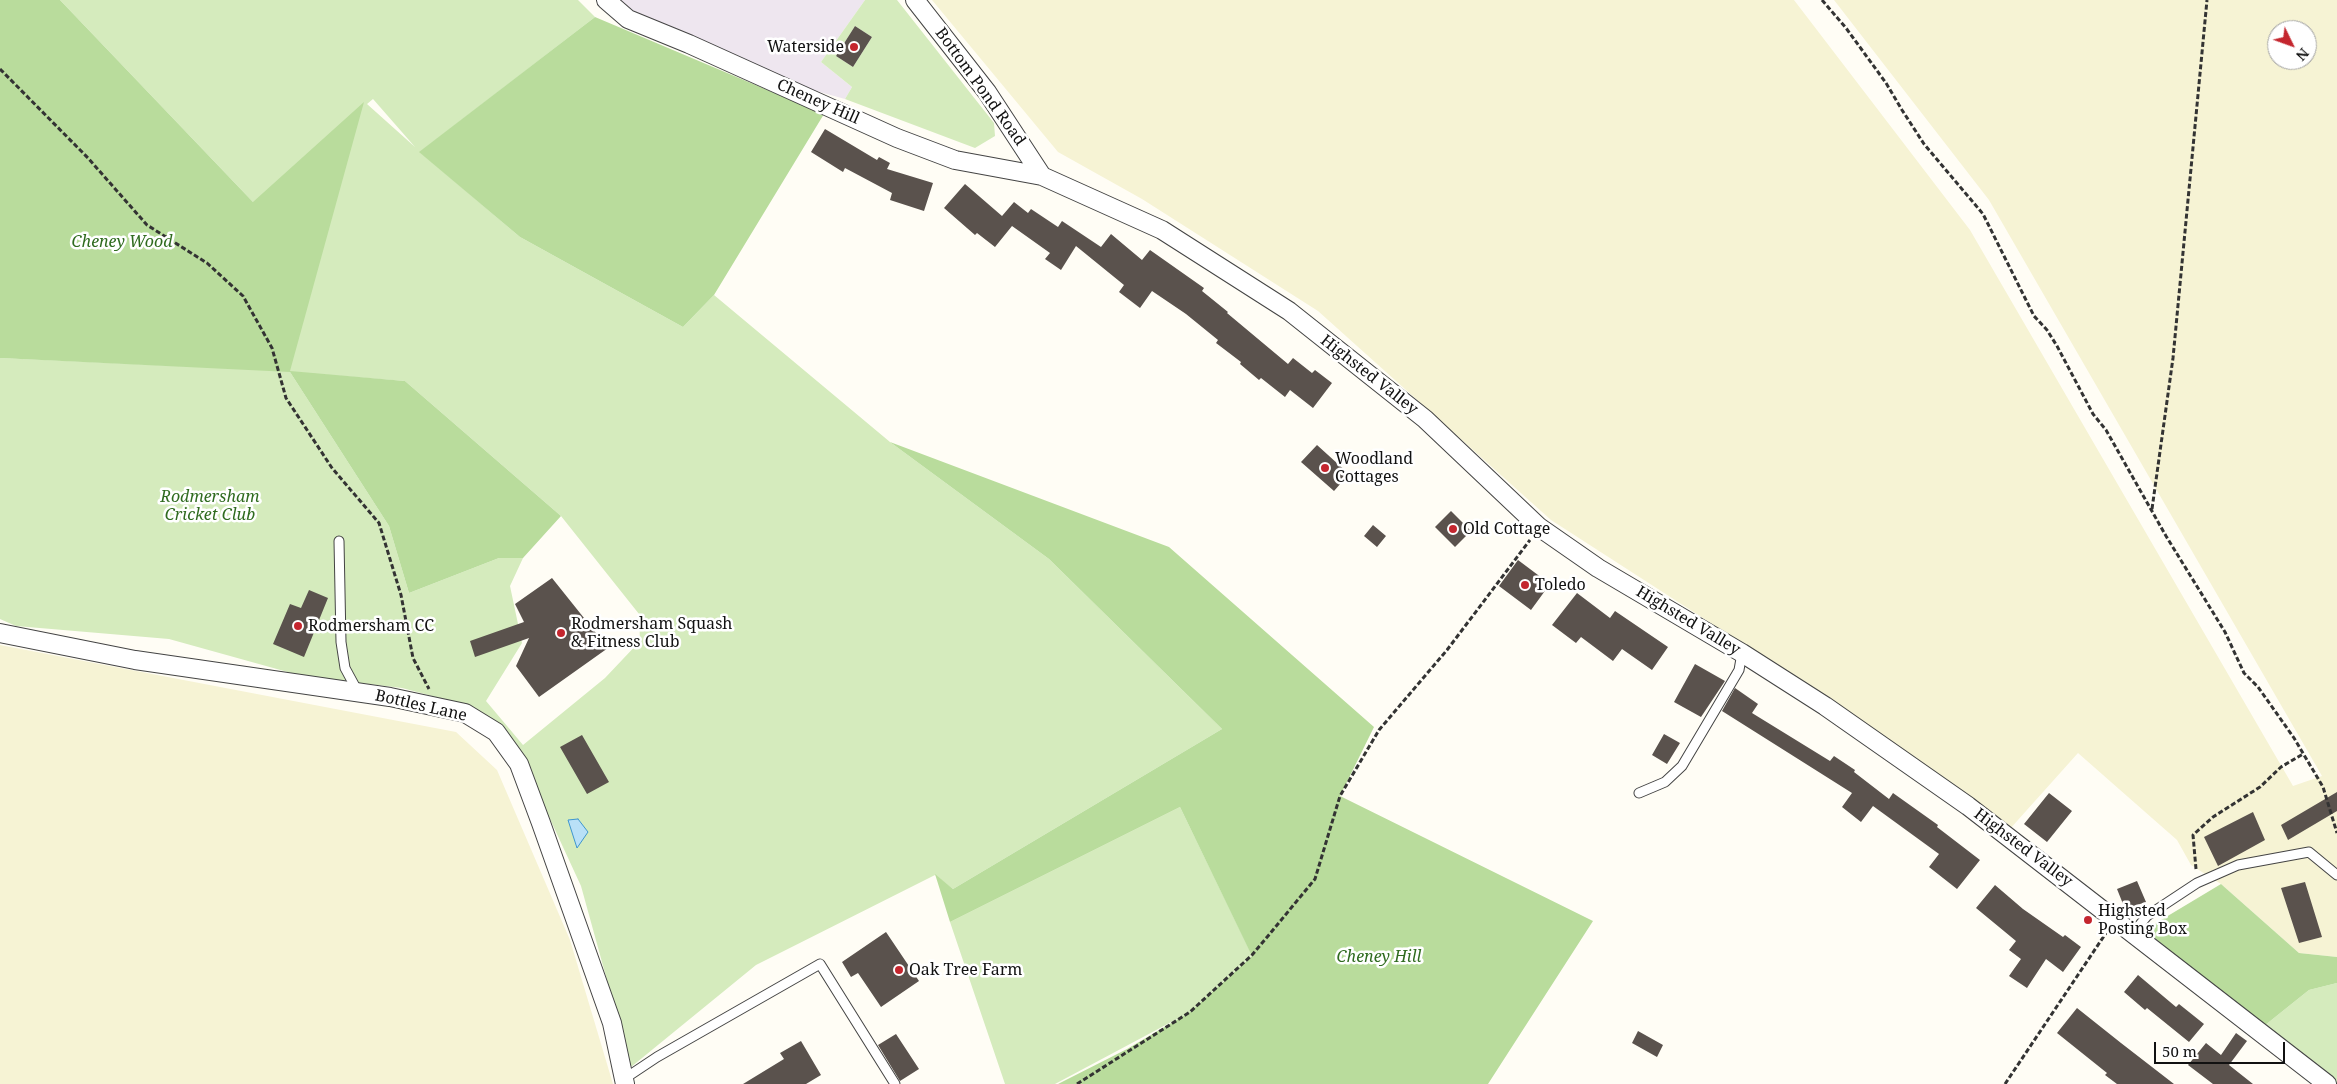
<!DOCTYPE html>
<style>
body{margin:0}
#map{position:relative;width:2337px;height:1084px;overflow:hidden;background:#fffdf5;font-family:"Noto Serif",serif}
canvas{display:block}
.north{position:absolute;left:2267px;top:20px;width:50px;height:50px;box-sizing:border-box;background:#fff;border:1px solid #a0a0a0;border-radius:50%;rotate:132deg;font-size:14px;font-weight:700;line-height:20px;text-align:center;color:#111}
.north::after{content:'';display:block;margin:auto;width:18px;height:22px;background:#c4262e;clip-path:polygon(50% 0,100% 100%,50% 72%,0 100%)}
.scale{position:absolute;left:2154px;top:1042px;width:131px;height:22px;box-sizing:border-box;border:2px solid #111;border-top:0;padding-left:6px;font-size:15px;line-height:18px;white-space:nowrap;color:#111;-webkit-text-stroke:4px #fff;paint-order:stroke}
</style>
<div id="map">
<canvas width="2337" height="1084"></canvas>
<div class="north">N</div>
<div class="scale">50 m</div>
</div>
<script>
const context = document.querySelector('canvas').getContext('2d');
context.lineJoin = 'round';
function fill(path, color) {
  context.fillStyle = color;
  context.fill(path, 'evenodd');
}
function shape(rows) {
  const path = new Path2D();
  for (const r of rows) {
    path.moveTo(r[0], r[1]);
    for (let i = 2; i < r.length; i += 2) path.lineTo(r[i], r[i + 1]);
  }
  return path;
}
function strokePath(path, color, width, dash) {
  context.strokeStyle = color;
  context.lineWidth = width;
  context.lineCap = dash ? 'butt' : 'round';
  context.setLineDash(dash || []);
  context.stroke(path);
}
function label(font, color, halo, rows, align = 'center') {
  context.font = font + ' "Noto Serif",serif';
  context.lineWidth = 5;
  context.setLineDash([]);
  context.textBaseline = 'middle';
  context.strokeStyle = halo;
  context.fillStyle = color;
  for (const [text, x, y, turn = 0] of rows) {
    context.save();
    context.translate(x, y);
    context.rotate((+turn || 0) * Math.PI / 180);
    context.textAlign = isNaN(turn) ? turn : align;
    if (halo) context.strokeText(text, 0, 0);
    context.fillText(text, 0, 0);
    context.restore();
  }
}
fill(shape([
 [619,0,865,0,821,62,852,87,845,99,787,83,638,15]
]), '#eee6ef');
fill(shape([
 [932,0,1794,0,1970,230,2293,786,2322,776,1989,200,1834,0,2337,0,2337,957,2299,953,2221,884,2191,865,2177,840,2078,753,2009,830,1813,689,1551,520,1318,311,1142,199,1058,152],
 [2277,30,2307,30,2307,60,2277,60],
 [0,645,456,732,497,770,570,940,613,1084,0,1084]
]), '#f6f3d4');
fill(shape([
 [60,0,578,0,595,17,420,152,520,237,683,327,714,295,890,442,1049,559,1222,729,953,889,935,875,756,965,631,1067,581,886,520,754,474,707,402,688,302,676,169,639,16,626,0,619,0,358,290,371,253,202],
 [373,99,415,147,367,104],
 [290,372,405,381,561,516,639,614,640,641,605,678,523,745,486,701,522,643,510,586,523,558,499,558,409,593,389,526],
 [865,0,897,0,994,123,995,136,975,148,845,99,852,87,821,62],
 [855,26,872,37,853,67,836,56],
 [1180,807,1252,955,1190,1012,1055,1084,1005,1084,950,922],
 [2337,983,2337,1084,2264,1026,2309,990]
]), '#d5ebbd');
fill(shape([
 [0,0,60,0,253,202,364,102,290,371,405,381,561,516,523,558,499,558,409,593,389,526,290,372,0,358],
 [595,17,824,114,714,295,683,327,520,237,419,152],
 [890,442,1169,547,1374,727,1340,796,1593,921,1488,1084,1058,1084,1127,1049,1190,1012,1252,956,1180,807,950,922,935,874,953,889,1222,729,1049,559],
 [2221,884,2299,953,2337,957,2337,983,2309,990,2264,1026,2151,935,2156,923]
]), '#b9dc9c');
const water = shape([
 [578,819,588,832,577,848,568,820,578,819]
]);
fill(water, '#b9e0f7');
strokePath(water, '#3f96cf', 1);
fill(shape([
 [855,26,872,37,853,67,836,56],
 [825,129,877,160,879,157,890,163,887,169,933,183,924,211,890,200,892,193,845,168,843,172,811,152],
 [965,184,1002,216,1014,202,1028,213,1031,209,1058,227,1062,221,1101,247,1111,234,1142,260,1150,250,1204,288,1202,291,1228,312,1227,313,1288,364,1293,358,1312,373,1315,370,1332,383,1313,408,1290,390,1285,397,1261,378,1259,380,1240,364,1241,362,1216,343,1218,340,1186,314,1152,291,1140,308,1119,292,1124,285,1076,246,1061,270,1045,259,1050,253,1012,226,995,247,977,233,975,235,944,208],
 [1317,445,1349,474,1334,491,1301,462],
 [1451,511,1471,531,1455,547,1435,527],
 [1373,525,1386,536,1377,547,1364,536],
 [1518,560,1550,584,1531,610,1499,586],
 [552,578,608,648,539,697,516,666,529,638,475,657,470,641,524,622,515,604],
 [309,590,328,598,304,657,273,644,290,604,301,608],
 [1577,593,1610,618,1615,611,1668,647,1652,670,1622,649,1613,661,1581,637,1576,643,1552,625],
 [1695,664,1725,681,1701,717,1674,702],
 [1735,688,1758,704,1752,713,1830,761,1834,756,1855,770,1854,772,1889,799,1893,793,1938,825,1937,827,1980,860,1957,889,1929,867,1939,854,1873,806,1861,822,1842,807,1852,793,1722,711],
 [1664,734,1680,743,1667,764,1652,755],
 [582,735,609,782,587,794,560,747],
 [2337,792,2337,811,2288,840,2281,825],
 [2049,793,2072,811,2047,842,2024,824],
 [2253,812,2265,840,2218,866,2204,837],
 [2137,881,2146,902,2125,909,2117,889],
 [2305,882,2322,937,2299,943,2281,888],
 [1995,885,2023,909,2063,937,2065,935,2081,947,2063,972,2046,959,2027,988,2009,976,2021,959,2009,950,2016,941,1976,908],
 [886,932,919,981,881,1007,858,973,851,977,842,962],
 [2138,975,2176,1007,2179,1004,2204,1024,2189,1042,2147,1008,2145,1010,2124,992],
 [2077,1008,2121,1043,2174,1084,2117,1084,2105,1075,2107,1073,2057,1033],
 [1638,1031,1663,1045,1657,1057,1632,1043],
 [2236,1033,2247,1041,2229,1065,2253,1084,2213,1084,2188,1065,2206,1043,2221,1055],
 [896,1034,919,1069,900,1081,878,1045],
 [801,1041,821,1075,806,1084,743,1084,784,1059,780,1053]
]), '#5a524d');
const service = shape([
 [339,541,341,642,345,668,358,692],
 [1639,793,1665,782,1682,766,1739,670,1742,653],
 [2133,933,2147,916,2197,883,2238,865,2309,852,2337,875],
 [624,1079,657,1057,820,964,895,1084]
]);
const minor = shape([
 [606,0,628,19,689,44,897,138,955,160,1042,176,1162,230,1289,311,1425,419,1539,527,1598,568,1742,653,1825,706,1968,806,2327,1084],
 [915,0,987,92,1042,176],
 [0,633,135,660,390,697,465,713,496,732,519,764,541,823,612,1023,625,1084]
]);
strokePath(service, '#444', 11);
strokePath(minor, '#444', 20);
strokePath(shape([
 [1822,0,1846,28,1886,83,1902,110,1924,144,1983,214,2034,316,2047,330,2057,346,2093,414,2106,430,2166,536,2225,632,2244,673,2258,687,2294,738,2323,787,2337,833],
 [0,69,88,158,147,225,207,263,243,296,272,348,286,398,332,468,379,523,401,595,413,658,429,689],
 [2152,509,2173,358,2207,0],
 [2196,869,2193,835,2213,817,2260,787,2281,767,2303,754],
 [1077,1084,1190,1012,1252,955,1268,936,1315,879,1340,796,1379,730,1447,650,1530,540],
 [2005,1084,2106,933]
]), '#333', 3, [5, 2.5]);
strokePath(service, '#fff', 9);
strokePath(minor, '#fff', 18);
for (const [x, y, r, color] of [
 [854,47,5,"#c4262e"],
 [1325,468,5,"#c4262e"],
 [1453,529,5,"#c4262e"],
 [1525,585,5,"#c4262e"],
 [298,626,5,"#c4262e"],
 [561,633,5,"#c4262e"],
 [2088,920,5,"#c4262e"],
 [899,970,5,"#c4262e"]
]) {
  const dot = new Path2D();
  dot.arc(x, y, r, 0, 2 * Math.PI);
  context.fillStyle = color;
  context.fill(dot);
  strokePath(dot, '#fff', 2);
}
label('16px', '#111', '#fff', [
 ["Waterside",844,47,"right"],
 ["Woodland",1335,459],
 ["Cottages",1335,477],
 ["Old Cottage",1463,529],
 ["Toledo",1535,585],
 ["Rodmersham Squash",571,624],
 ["& Fitness Club",571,642],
 ["Rodmersham CC",308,626],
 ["Highsted",2098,911],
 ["Posting Box",2098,929],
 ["Oak Tree Farm",909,970]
], 'left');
label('16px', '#111', '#fff', [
 ["Bottom Pond Road",980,87,54],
 ["Cheney Hill",818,102,24],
 ["Highsted Valley",1369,375,38],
 ["Highsted Valley",1688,621,31],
 ["Bottles Lane",421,706,13],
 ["Highsted Valley",2023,848,37]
]);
label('italic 16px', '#2f6b1f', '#fff', [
 ["Cheney Wood",122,242],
 ["Rodmersham",210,497],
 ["Cricket Club",210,515],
 ["Cheney Hill",1379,957]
]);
</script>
